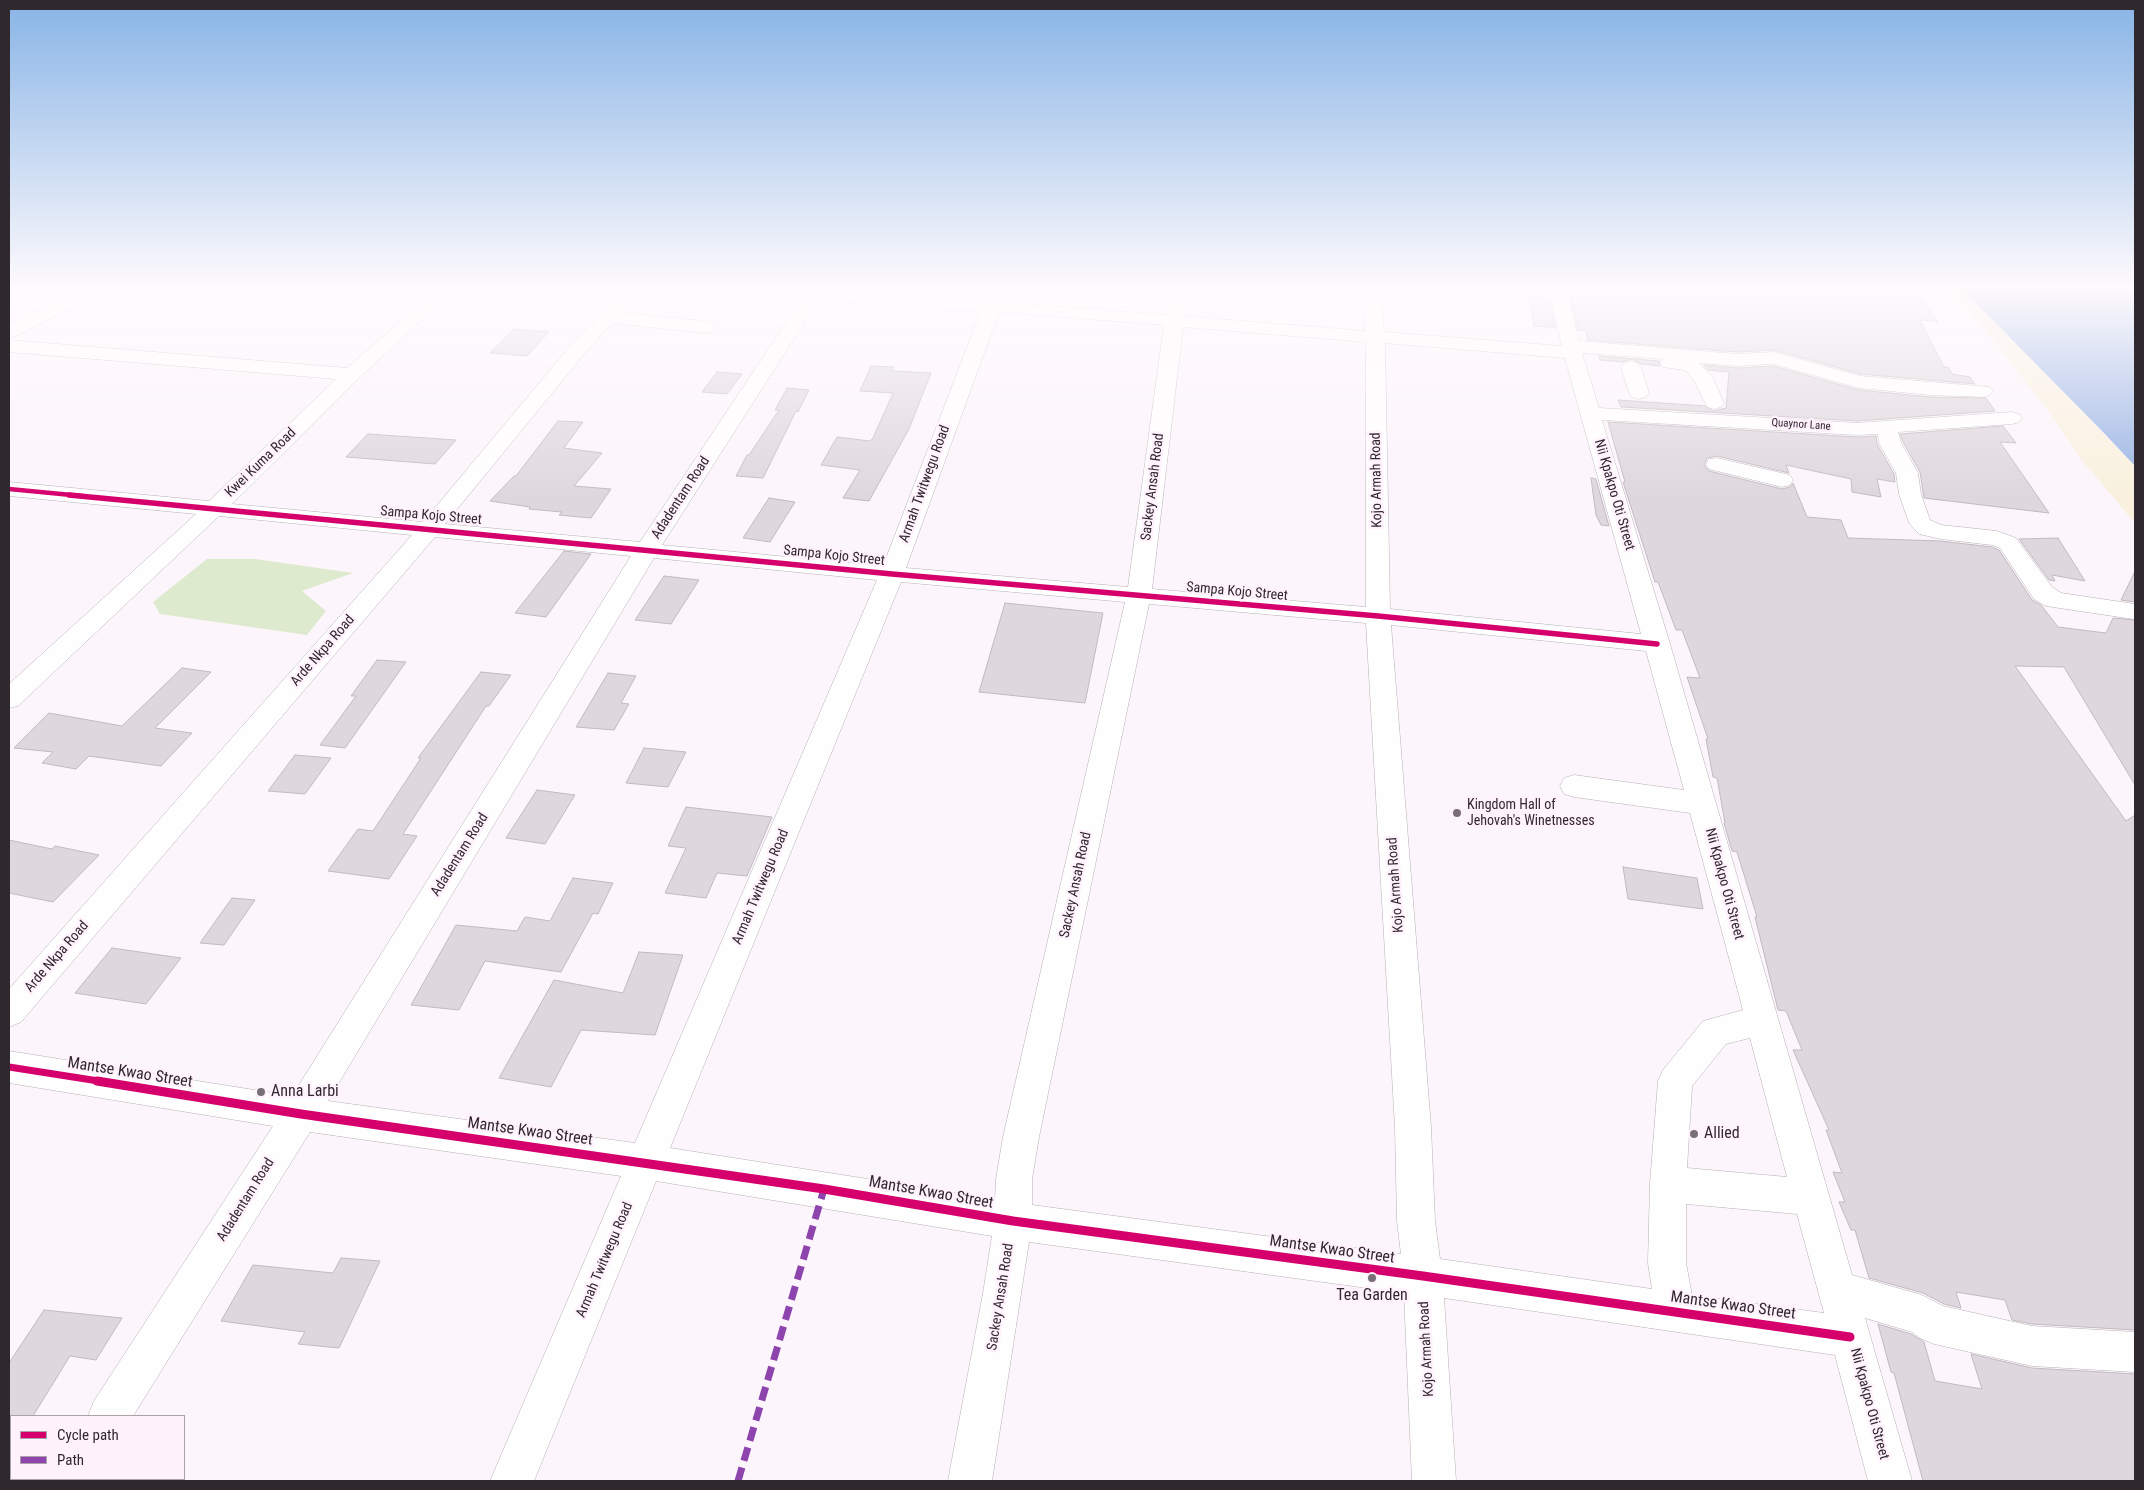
<!DOCTYPE html>
<style>
body{margin:0}
#map{position:relative;width:2144px;height:1490px;overflow:hidden;background:#fcf5fb;font-family:"Roboto Condensed",sans-serif}
canvas{display:block}
.frame{position:absolute;inset:0;border:10px solid #30282f;pointer-events:none}
.legend{position:absolute;left:10px;top:1415px;width:175px;height:65px;box-sizing:border-box;background:#fff2fd;border:1px solid #aca1ab;margin:0;padding:6px 9px;list-style:none;font-size:15px;color:#30282f}
.legend li{display:flex;align-items:center;gap:10px;height:25px}
.legend b{width:25px;border:1px solid #aca1ab}
</style>
<div id="map">
<canvas width="2144" height="1490"></canvas>
<div class="frame"></div>
<ul class="legend">
<li><b style="height:6px;background:#d6006c"></b>Cycle path</li>
<li><b style="height:6px;background:#8e44ad"></b>Path</li>
</ul>
</div>
<script>
const context = document.querySelector('canvas').getContext('2d');
context.lineJoin = 'round';
function fill(path, color) {
  context.fillStyle = color;
  context.fill(path, 'evenodd');
}
function shape(rows) {
  const path = new Path2D();
  for (const r of rows) {
    path.moveTo(r[0], r[1]);
    for (let i = 2; i < r.length; i += 2) path.lineTo(r[i], r[i + 1]);
  }
  return path;
}
function strokePath(path, color, width, dash) {
  context.strokeStyle = color;
  context.lineWidth = width;
  context.lineCap = dash ? 'butt' : 'round';
  context.setLineDash(dash || []);
  context.stroke(path);
}
function label(font, color, halo, rows, align = 'center') {
  context.font = font + ' "Roboto Condensed",sans-serif';
  context.lineWidth = 5;
  context.setLineDash([]);
  context.textBaseline = 'middle';
  context.strokeStyle = halo;
  context.fillStyle = color;
  for (const [text, x, y, turn = 0] of rows) {
    context.save();
    context.translate(x, y);
    context.rotate((+turn || 0) * Math.PI / 180);
    context.textAlign = isNaN(turn) ? turn : align;
    if (halo) context.strokeText(text, 0, 0);
    context.fillText(text, 0, 0);
    context.restore();
  }
}
fill(shape([
 [207,559,255,559,353,573,302,591,326,611,307,635,160,614,153,602]
]), '#deeacd');
fill(shape([
 [1948,288,1961,288,2135,466,2135,523,2081,459,2048,411,1999,347]
]), '#f9f1de');
fill(shape([
 [1961,288,2135,288,2135,466,2102,431]
]), '#99b4e3');
const building = shape([
 [1527,288,1546,288,1556,328,1534,326,1527,288],
 [1568,288,1917,288,1938,322,1920,320,1944,367,1948,367,1952,374,1970,377,1975,384,1860,374,1774,350,1737,352,1587,340,1586,331,1578,330,1568,288],
 [514,329,549,332,527,356,490,353,514,329],
 [1599,356,1659,361,1660,366,1641,364,1632,359,1622,362,1600,360,1599,356],
 [1704,365,1737,368,1773,366,1859,390,1930,397,1986,398,1995,411,1857,421,1621,407,1618,400,1705,406,1713,411,1726,408,1729,372,1708,370,1704,365],
 [871,366,894,367,892,371,931,373,909,429,869,501,843,498,860,470,821,465,837,437,870,441,873,438,893,393,860,391,871,366],
 [717,372,742,374,727,394,702,392,717,372],
 [787,388,809,390,798,412,796,411,763,478,736,476,747,455,749,455,779,410,775,410,787,388],
 [558,421,583,422,564,448,602,453,574,486,611,489,591,518,559,515,562,512,529,509,530,507,490,501,514,476,516,476,558,421],
 [1608,422,1857,437,1876,436,1877,444,1894,474,1895,482,1877,479,1881,497,1852,492,1851,479,1786,465,1789,473,1717,456,1707,458,1704,465,1709,471,1782,489,1790,487,1793,483,1807,517,1841,520,1848,538,1940,541,1992,547,1999,550,2032,600,2041,605,2058,627,2106,633,2113,618,2135,620,2135,785,2064,667,2015,666,2126,821,2135,815,2135,1330,2032,1324,2012,1320,2005,1300,1956,1292,1961,1308,1944,1304,1923,1293,1869,1278,1855,1230,1851,1230,1839,1202,1845,1202,1833,1172,1842,1173,1826,1130,1829,1130,1793,1050,1802,1050,1786,1011,1778,1010,1755,917,1757,917,1737,852,1732,851,1724,823,1725,823,1717,778,1713,777,1706,739,1708,739,1687,677,1700,678,1682,630,1676,630,1658,582,1655,582,1623,482,1625,482,1608,422],
 [2003,426,2016,443,2000,442,2049,513,1924,498,1920,472,1903,442,1900,434,2003,426],
 [368,434,456,440,435,464,346,457,368,434],
 [1591,478,1596,479,1609,526,1601,525,1596,515,1591,478],
 [769,498,795,502,770,542,743,538,769,498],
 [2058,538,2085,581,2052,575,2055,581,2049,580,2019,539,2058,538],
 [564,551,591,554,546,617,515,613,564,551],
 [2135,571,2135,602,2121,600,2135,571],
 [664,576,699,580,671,624,635,620,664,576],
 [1005,603,1103,613,1085,703,979,692,1005,603],
 [377,660,406,662,345,748,320,745,356,696,351,696,377,660],
 [182,668,211,672,155,728,192,733,161,766,89,756,76,769,42,763,53,752,14,748,49,713,122,726,182,668],
 [481,672,511,675,489,706,486,706,403,834,417,836,389,879,328,871,358,829,373,831,421,758,418,758,481,672],
 [608,673,636,676,621,703,629,704,614,730,576,727,608,673],
 [644,748,686,752,668,787,626,783,644,748],
 [295,755,331,758,305,794,268,791,295,755],
 [537,790,575,795,545,844,506,838,537,790],
 [686,807,772,817,747,876,717,873,706,898,665,893,686,848,668,846,686,807],
 [9,840,52,849,55,846,99,855,53,902,9,893,9,840],
 [1623,867,1697,878,1703,909,1628,899,1623,867],
 [573,878,613,883,598,914,593,913,561,972,485,961,459,1010,411,1005,456,925,517,931,525,917,550,921,573,878],
 [232,898,255,900,224,945,200,943,232,898],
 [112,948,181,958,146,1004,75,993,112,948],
 [639,952,683,955,655,1035,581,1030,551,1087,499,1078,554,980,623,993,639,952],
 [341,1258,380,1261,339,1348,298,1344,305,1332,221,1321,253,1265,333,1273,341,1258],
 [44,1310,122,1318,96,1360,70,1356,33,1416,9,1416,9,1363,44,1310],
 [1878,1324,1911,1334,1924,1342,1935,1381,1982,1389,1971,1354,2032,1368,2135,1374,2135,1481,1923,1481,1894,1373,1891,1372,1878,1324]
]);
fill(building, '#ded7dd');
strokePath(building, '#c1bac0', 1);
const minor = shape([
 [85,288,107,288,104,292,16,336,9,338,9,325,85,288],
 [438,288,457,288,359,378,232,504,423,522,566,351,625,288,643,288,621,313,706,321,713,323,715,327,713,331,706,333,612,323,580,359,445,524,640,542,801,300,694,293,688,292,685,288,775,288,985,300,990,288,1008,288,1003,302,1166,315,1172,288,1190,288,1184,316,1365,331,1362,288,1380,288,1384,332,1562,346,1548,288,1566,288,1579,341,1737,354,1774,352,1860,376,1990,387,1993,391,1990,395,1983,397,1930,395,1859,388,1773,364,1737,366,1699,363,1713,378,1724,403,1721,407,1714,409,1707,407,1694,380,1687,372,1684,370,1663,367,1660,363,1663,359,1582,353,1599,408,1857,423,2012,412,2019,414,2022,418,2019,422,2012,424,1898,432,1901,443,1918,473,1921,494,1930,520,1941,525,1997,531,2016,538,2052,587,2061,593,2135,604,2135,618,2133,619,2046,606,2034,599,2000,548,1992,545,1941,539,1919,534,1909,523,1899,494,1896,473,1879,443,1878,434,1857,435,1602,420,1670,644,1852,1275,1922,1295,1943,1306,2032,1326,2135,1332,2135,1372,2032,1366,1934,1344,1920,1338,1912,1332,1865,1318,1912,1481,1868,1481,1835,1355,1444,1298,1456,1481,1412,1481,1404,1293,1029,1242,992,1481,948,1481,983,1293,992,1236,656,1181,534,1481,490,1481,621,1176,310,1132,133,1416,88,1416,94,1401,273,1126,9,1083,9,1051,292,1096,631,556,435,537,21,1022,9,1027,9,989,412,535,219,516,18,706,9,708,9,684,196,514,9,496,9,482,209,501,336,379,9,352,9,340,347,368,438,288],
 [818,301,981,311,883,566,662,545,818,301],
 [999,312,1164,325,1128,587,906,568,999,312],
 [1183,327,1366,342,1366,607,1152,589,1183,327],
 [1385,343,1565,358,1641,634,1390,609,1385,343],
 [654,558,877,580,635,1143,328,1101,654,558],
 [901,582,1125,602,1003,1137,996,1179,995,1199,670,1148,901,582],
 [1149,604,1366,623,1395,1127,1397,1221,1401,1254,1032,1205,1032,1179,1039,1137,1149,604],
 [1391,625,1646,651,1684,790,1574,775,1564,778,1560,786,1564,794,1574,797,1690,813,1743,1010,1703,1021,1663,1070,1658,1081,1650,1184,1648,1263,1652,1289,1440,1259,1435,1221,1431,1127,1391,625],
 [1750,1038,1787,1177,1687,1168,1692,1086,1726,1044,1750,1038],
 [1686,1204,1797,1214,1824,1313,1692,1295,1686,1263,1686,1204],
 [1631,361,1638,363,1641,367,1649,393,1646,397,1639,399,1632,397,1629,393,1621,367,1624,363,1631,361],
 [1717,458,1790,475,1793,480,1790,485,1782,487,1709,469,1706,464,1709,459,1717,458],
 [47,1479,92,1479,91,1481,46,1481,47,1479]
]);
strokePath(minor, '#b6b0b5', 1);
fill(minor, '#fffefe');
strokePath(shape([
 [738,1481,824,1189]
]), '#8e44ad', 7, [14, 7]);
strokePath(shape([
 [9,489,82,496]
]), '#d6006c', 4.5);
strokePath(shape([
 [69,495,892,574,1378,616,1657,644]
]), '#d6006c', 5.5);
strokePath(shape([
 [9,1067,105,1082]
]), '#d6006c', 7);
strokePath(shape([
 [97,1081,301,1114,824,1189,1013,1221,1423,1276,1850,1337]
]), '#d6006c', 9);
const sky = context.createLinearGradient(0, 0, 0, 496);
sky.addColorStop(0, '#88b4e6');
sky.addColorStop(0.58, '#fefafd');
sky.addColorStop(1, '#fefafd00');
context.fillStyle = sky;
context.fillRect(0, 0, 2144, 496);
for (const [x, y, r, color] of [
 [1457,813,5,"#777076"],
 [261,1092,5,"#777076"],
 [1694,1134,5,"#777076"],
 [1372,1278,5,"#777076"]
]) {
  const dot = new Path2D();
  dot.arc(x, y, r, 0, 2 * Math.PI);
  context.fillStyle = color;
  context.fill(dot);
  strokePath(dot, '#fff2fd', 2);
}
label('11px', '#30282f', '#fff2fd', [
 ["Quaynor Lane",1801,425,4]
]);
label('14px', '#30282f', '#fff2fd', [
 ["Kwei Kuma Road",261,463,-44],
 ["Kojo Armah Road",1377,480,-91],
 ["Armah Twitwegu Road",925,484,-70],
 ["Sackey Ansah Road",1153,487,-83],
 ["Nii Kpakpo Oti Street",1614,495,74],
 ["Adadentam Road",681,498,-57],
 ["Sampa Kojo Street",431,516,5],
 ["Sampa Kojo Street",834,556,6],
 ["Sampa Kojo Street",1237,592,5],
 ["Arde Nkpa Road",323,651,-49],
 ["Adadentam Road",460,855,-58],
 ["Nii Kpakpo Oti Street",1724,884,75],
 ["Sackey Ansah Road",1076,885,-78],
 ["Kojo Armah Road",1396,885,-94],
 ["Armah Twitwegu Road",761,887,-67],
 ["Arde Nkpa Road",57,957,-49],
 ["Adadentam Road",246,1200,-58],
 ["Armah Twitwegu Road",605,1260,-67],
 ["Sackey Ansah Road",1001,1297,-81],
 ["Kojo Armah Road",1427,1349,-93],
 ["Nii Kpakpo Oti Street",1869,1404,75]
]);
label('14px', '#30282f', '#fff2fd', [
 ["Kingdom Hall of",1467,805],
 ["Jehovah's Winetnesses",1467,821]
], 'left');
label('16px', '#30282f', '#fff2fd', [
 ["Mantse Kwao Street",130,1073,9],
 ["Mantse Kwao Street",530,1132,8],
 ["Mantse Kwao Street",931,1193,10],
 ["Mantse Kwao Street",1332,1250,8],
 ["Mantse Kwao Street",1733,1306,8]
]);
label('16px', '#30282f', '#fff2fd', [
 ["Anna Larbi",271,1092],
 ["Allied",1704,1134],
 ["Tea Garden",1372,1296,"center"]
], 'left');
</script>
